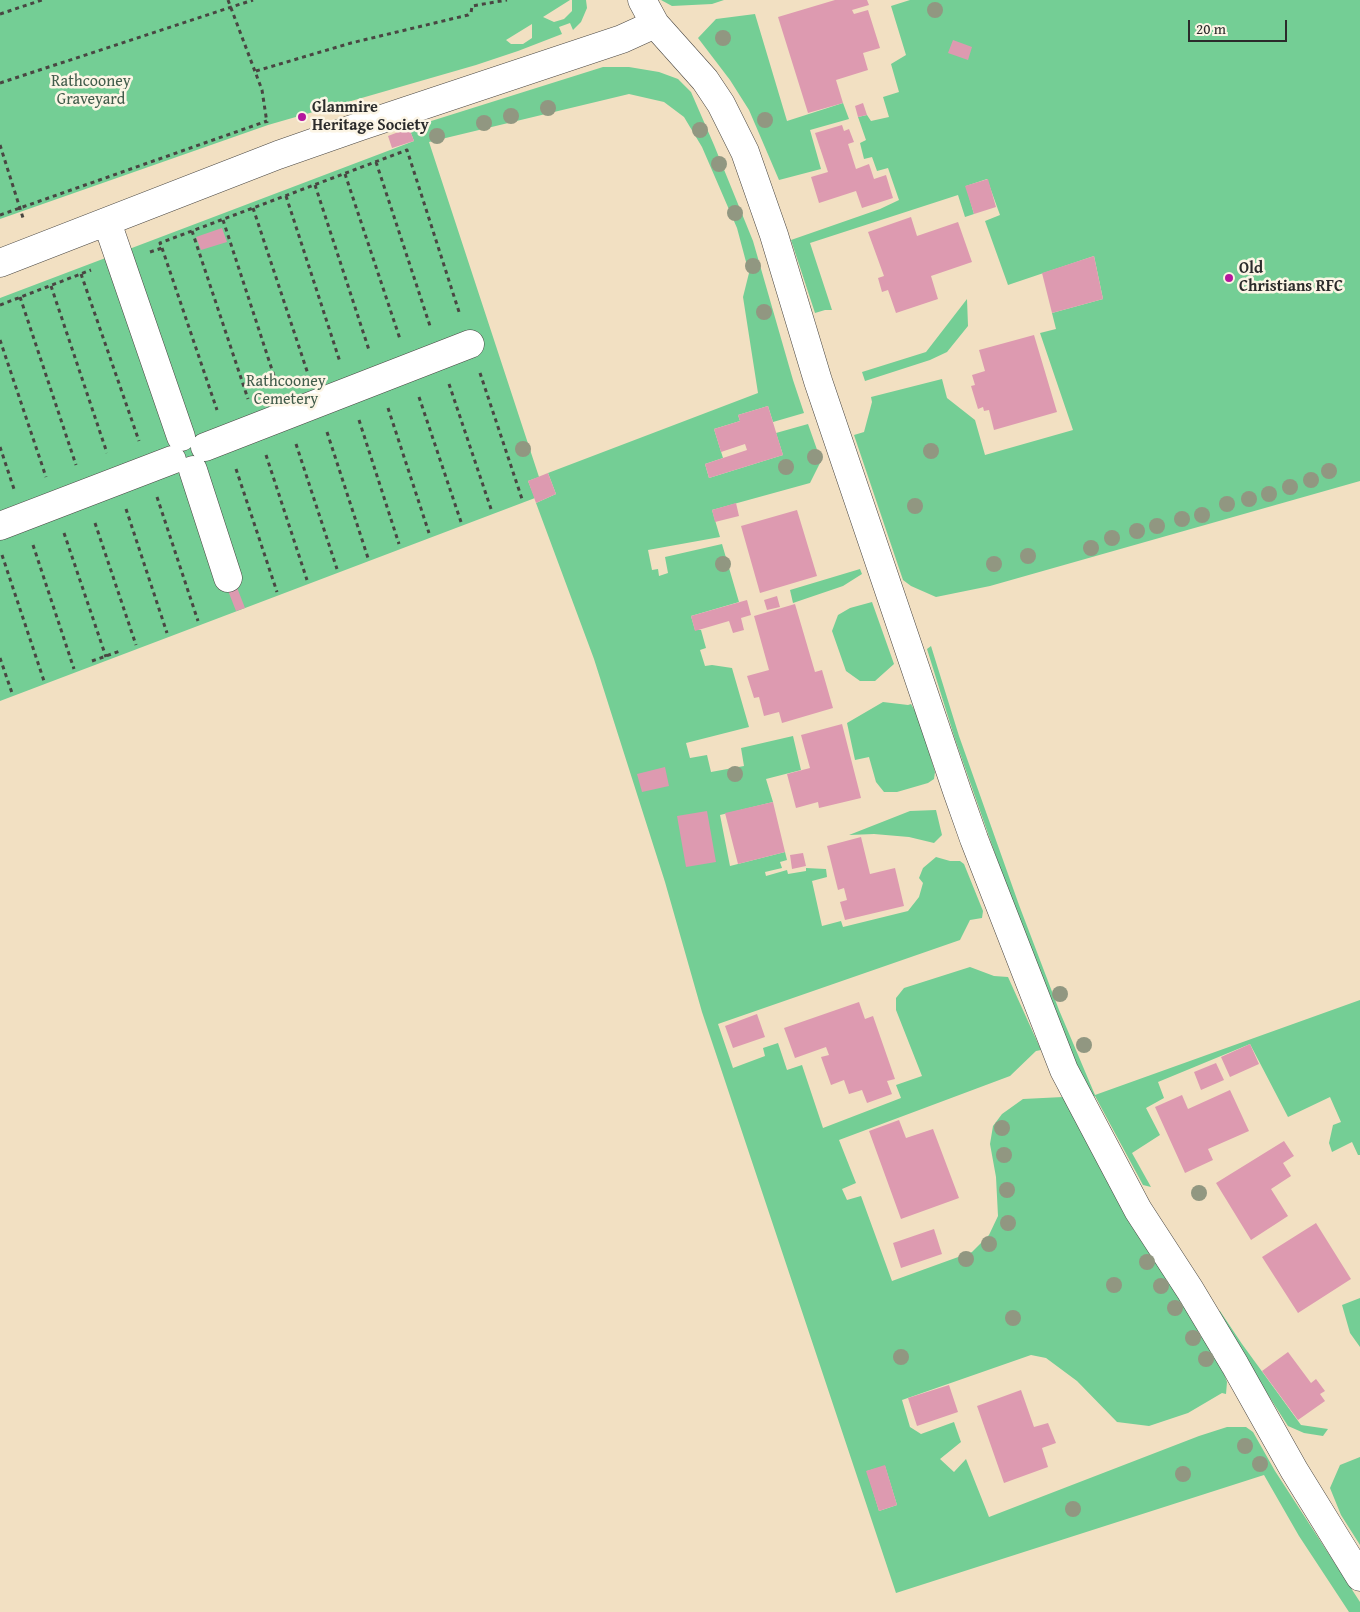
<!DOCTYPE html>
<style>
body{margin:0}
#map{position:relative;width:1360px;height:1612px;overflow:hidden;background:#f2e0c2;font-family:"Gentium Book Plus",serif}
canvas{display:block}
.scale{position:absolute;left:1188px;top:20px;width:99px;height:22px;box-sizing:border-box;border:2px solid #2b2b2b;border-top:0;padding-left:6px;font-size:15px;line-height:18px;white-space:nowrap;color:#2b2b2b;-webkit-text-stroke:4px #fcf5e5;paint-order:stroke}
</style>
<div id="map">
<canvas width="1360" height="1612"></canvas>
<div class="scale">20 m</div>
</div>
<script>
const context = document.querySelector('canvas').getContext('2d');
context.lineJoin = 'round';
function fill(path, color) {
  context.fillStyle = color;
  context.fill(path, 'evenodd');
}
function shape(rows) {
  const path = new Path2D();
  for (const r of rows) {
    path.moveTo(r[0], r[1]);
    for (let i = 2; i < r.length; i += 2) path.lineTo(r[i], r[i + 1]);
  }
  return path;
}
function strokePath(path, color, width, dash) {
  context.strokeStyle = color;
  context.lineWidth = width;
  context.lineCap = dash ? 'butt' : 'round';
  context.setLineDash(dash || []);
  context.stroke(path);
}
function label(font, color, halo, rows, align = 'center') {
  context.font = font + ' "Gentium Book Plus",serif';
  context.lineWidth = 5;
  context.setLineDash([]);
  context.textBaseline = 'middle';
  context.strokeStyle = halo;
  context.fillStyle = color;
  for (const [text, x, y, turn = 0] of rows) {
    context.save();
    context.translate(x, y);
    context.rotate((+turn || 0) * Math.PI / 180);
    context.textAlign = isNaN(turn) ? turn : align;
    if (halo) context.strokeText(text, 0, 0);
    context.fillText(text, 0, 0);
    context.restore();
  }
}
fill(shape([
 [0,0,570,0,543,17,554,22,564,19,572,11,572,0,586,0,587,8,581,22,573,30,570,23,559,27,562,34,518,51,476,65,268,125,0,219],
 [532,24,532,38,523,44,511,44,506,40],
 [661,0,724,0,712,4,672,6],
 [910,0,1360,0,1360,481,990,586,936,597,911,586,903,580,854,435,864,432,872,402,871,397,942,379,947,398,975,420,985,455,1073,430,1040,333,1056,329,1052,313,1103,299,1094,256,1008,285,985,221,1000,215,987,179,966,186,974,214,965,217,958,195,810,243,832,310,825,310,815,313,791,240,880,209,899,200,888,168,877,171,872,157,864,159,860,143,866,140,858,117,867,115,871,121,889,117,883,97,899,92,891,64,906,55,891,6],
 [755,14,787,121,843,103,849,119,810,130,821,169,779,180,749,110,730,80,698,38,716,19],
 [603,67,629,67,659,72,678,79,691,92,714,145,753,241,793,380,804,413,773,422,768,406,738,415,740,421,714,429,723,458,705,464,709,478,783,455,776,433,808,424,821,461,810,483,712,510,720,537,648,550,652,570,658,569,659,576,668,573,665,557,722,544,739,602,691,616,695,630,701,630,706,648,700,650,705,666,712,665,732,668,749,727,686,743,690,758,707,755,711,772,744,766,741,748,793,736,801,770,766,779,773,802,720,815,730,866,785,852,787,860,780,862,782,868,765,872,766,876,787,870,788,874,806,871,806,868,826,869,827,877,812,881,822,926,841,921,843,927,908,911,919,897,923,883,919,878,923,868,936,857,950,861,960,861,964,864,983,911,982,918,970,920,960,940,718,1024,733,1068,765,1056,763,1048,778,1043,787,1070,802,1065,823,1128,901,1098,896,1085,922,1076,896,1010,896,998,904,988,970,967,994,976,1008,977,1041,1050,1036,1051,1010,1076,839,1140,856,1183,842,1189,847,1200,861,1196,892,1281,972,1252,989,1235,998,1216,996,1177,990,1144,993,1126,1002,1114,1023,1099,1063,1097,1221,1365,1227,1382,1226,1394,1222,1393,1188,1413,1149,1426,1117,1422,1077,1381,1046,1358,1031,1355,902,1400,910,1427,921,1434,954,1422,961,1442,940,1459,954,1472,966,1459,989,1517,1199,1436,1227,1427,1246,1427,1253,1432,1275,1471,1360,1602,1360,1612,1349,1612,1299,1536,1264,1475,896,1593,702,1012,665,882,594,659,536,503,556,494,548,473,758,393,743,297,749,273,737,228,702,147,684,117,664,102,629,94,429,142,539,477,528,481,535,498,0,701,0,298,414,141,409,128],
 [885,1466,897,1505,879,1511,867,1471],
 [967,299,968,326,947,352,930,360,865,381,862,372,926,352],
 [860,569,862,574,843,586,793,603,790,590],
 [872,602,894,664,875,681,860,681,846,671,832,631,838,615,850,608],
 [931,646,959,736,1019,905,1059,1010,1095,1095,1360,1000,1360,1155,1358,1155,1352,1142,1332,1152,1329,1143,1333,1125,1341,1122,1330,1097,1288,1117,1250,1044,1158,1082,1164,1098,1146,1108,1160,1135,1132,1153,1151,1187,1143,1185,1095,1096,1088,1098,1014,908,955,739,927,649],
 [883,702,908,705,911,704,918,716,935,772,934,779,928,783,897,792,884,792,876,782,869,757,855,760,847,723],
 [936,810,942,835,934,843,909,837,874,834,849,835,910,811],
 [1360,1298,1360,1347,1350,1333,1342,1305],
 [1220,1311,1242,1344,1301,1425,1328,1429,1323,1436,1304,1433,1288,1426,1217,1315],
 [1360,1457,1360,1545,1341,1515,1330,1488,1340,1465]
]), '#74ce95');
fill(shape([
 [835,0,867,0,869,5,852,10,854,14,868,10,880,48,863,53,868,70,836,80,843,103,808,113,778,17],
 [953,40,972,47,968,60,948,53],
 [863,103,867,115,858,117,855,106],
 [842,125,844,131,849,129,854,142,848,144,856,169,869,164,874,179,886,175,893,198,862,208,856,191,819,203,811,177,828,172,815,133],
 [409,128,414,141,392,148,388,136],
 [988,179,996,207,974,214,965,186],
 [911,217,917,236,958,222,972,262,931,276,938,299,896,313,888,290,882,292,878,278,884,276,868,232],
 [222,228,227,242,201,250,196,237],
 [1094,256,1103,299,1052,313,1042,273],
 [1034,335,1057,412,994,430,989,410,984,411,983,407,978,409,971,386,975,385,972,375,985,371,979,350],
 [768,406,783,455,709,478,705,464,747,450,745,444,721,452,714,429,740,421,738,415],
 [548,473,556,494,536,503,528,481],
 [736,503,739,516,715,522,712,510],
 [797,510,817,576,760,593,741,526],
 [236,585,245,608,236,611,227,588],
 [777,596,780,607,767,610,764,600],
 [747,600,751,615,741,618,744,630,733,633,729,621,695,631,691,616],
 [795,604,815,672,822,670,833,708,782,723,779,712,764,716,759,697,754,698,747,676,769,670,754,616],
 [842,724,861,798,819,808,818,802,796,808,787,774,810,768,801,735],
 [665,767,669,786,642,792,637,774],
 [773,802,785,852,738,864,725,813],
 [707,811,716,862,686,867,677,816],
 [861,837,870,874,895,868,904,906,845,920,840,902,847,900,844,888,838,890,827,846],
 [803,853,806,866,792,869,790,855],
 [859,1002,865,1019,873,1016,895,1079,887,1081,892,1094,867,1103,862,1090,849,1094,844,1080,831,1085,821,1057,829,1055,826,1047,795,1058,784,1028],
 [757,1014,765,1037,733,1048,725,1026],
 [1250,1044,1259,1064,1230,1077,1221,1057],
 [1216,1063,1224,1080,1201,1090,1194,1072],
 [1230,1090,1249,1131,1208,1149,1213,1160,1185,1173,1155,1107,1182,1095,1188,1109],
 [899,1120,906,1138,933,1129,959,1198,901,1219,869,1131],
 [1284,1141,1294,1156,1283,1163,1291,1176,1271,1189,1288,1216,1251,1240,1216,1183],
 [1316,1223,1351,1279,1298,1313,1262,1257],
 [934,1229,942,1254,901,1268,893,1243],
 [1288,1352,1311,1383,1316,1379,1325,1391,1320,1394,1325,1401,1298,1420,1262,1371],
 [949,1385,958,1412,917,1426,908,1398],
 [1021,1390,1034,1427,1048,1423,1056,1443,1042,1448,1048,1467,1004,1483,977,1406],
 [885,1465,897,1505,879,1511,866,1471]
]), '#dd9ab0');
const minor = shape([
 [642,0,655,24,705,80,721,104,745,152,774,235,818,381,957,791,974,839,1064,1070,1138,1210,1190,1290,1235,1365,1294,1470,1360,1577],
 [107,222,181,437],
 [0,263,278,155,361,126,622,39,655,24],
 [205,447,470,344],
 [193,470,228,578],
 [0,526,172,460]
]);
strokePath(minor, '#494642', 29);
strokePath(shape([
 [228,0,262,90,267,123],
 [0,14,42,0],
 [256,71,351,43,468,15,471,13,472,6,507,0],
 [0,83,253,0],
 [0,145,24,221],
 [376,162,430,326],
 [345,174,400,339],
 [315,185,369,350],
 [286,196,340,362],
 [253,208,308,374],
 [0,215,267,121],
 [223,220,277,385],
 [192,231,248,399],
 [162,248,217,410],
 [150,252,162,248,160,243,407,150,460,315],
 [81,274,139,441],
 [51,286,107,453],
 [20,297,76,465],
 [0,305,91,270],
 [0,340,46,477],
 [480,373,522,499],
 [449,384,491,509],
 [419,397,461,522],
 [388,408,429,533],
 [359,420,399,544],
 [327,432,368,558],
 [296,444,337,569],
 [0,447,14,489],
 [266,455,307,580],
 [236,469,277,592],
 [157,497,198,621],
 [126,509,167,633],
 [95,523,136,645],
 [64,533,106,657],
 [33,545,74,669],
 [2,555,44,681],
 [0,658,12,693],
 [92,661,120,651]
]), '#494642', 3, [4, 4]);
strokePath(minor, '#fff', 28);
context.fillStyle = '#919781';
for (const [x, y] of [
 [935,10],
 [723,38],
 [548,108],
 [511,116],
 [765,120],
 [484,123],
 [700,130],
 [437,136],
 [719,164],
 [735,213],
 [753,266],
 [764,312],
 [523,449],
 [931,451],
 [815,457],
 [786,467],
 [1329,471],
 [1311,480],
 [1290,487],
 [1269,494],
 [1249,499],
 [1227,504],
 [915,506],
 [1202,515],
 [1182,519],
 [1157,526],
 [1137,531],
 [1112,538],
 [1091,548],
 [1028,556],
 [723,564],
 [994,564],
 [735,774],
 [1060,994],
 [1084,1045],
 [1002,1128],
 [1004,1155],
 [1007,1190],
 [1199,1193],
 [1008,1223],
 [989,1244],
 [966,1259],
 [1147,1262],
 [1114,1285],
 [1161,1286],
 [1175,1308],
 [1013,1318],
 [1193,1338],
 [901,1357],
 [1206,1359],
 [1245,1446],
 [1260,1464],
 [1183,1474],
 [1073,1509]
]) {
  context.beginPath();
  context.arc(x, y, 8, 0, 2 * Math.PI);
  context.fill();
}
for (const [x, y, r, color] of [
 [302,117,5,"#b5179e"],
 [1229,278,5,"#b5179e"]
]) {
  const dot = new Path2D();
  dot.arc(x, y, r, 0, 2 * Math.PI);
  context.fillStyle = color;
  context.fill(dot);
  strokePath(dot, '#fcf5e5', 2);
}
label('16px', '#415c4b', '#fcf5e5', [
 ["Rathcooney",91,82],
 ["Graveyard",91,100],
 ["Rathcooney",286,382],
 ["Cemetery",286,400]
]);
label('bold 16px', '#2b2b2b', '#fcf5e5', [
 ["Glanmire",312,108],
 ["Heritage Society",312,126],
 ["Old",1239,269],
 ["Christians RFC",1239,287]
], 'left');
</script>
